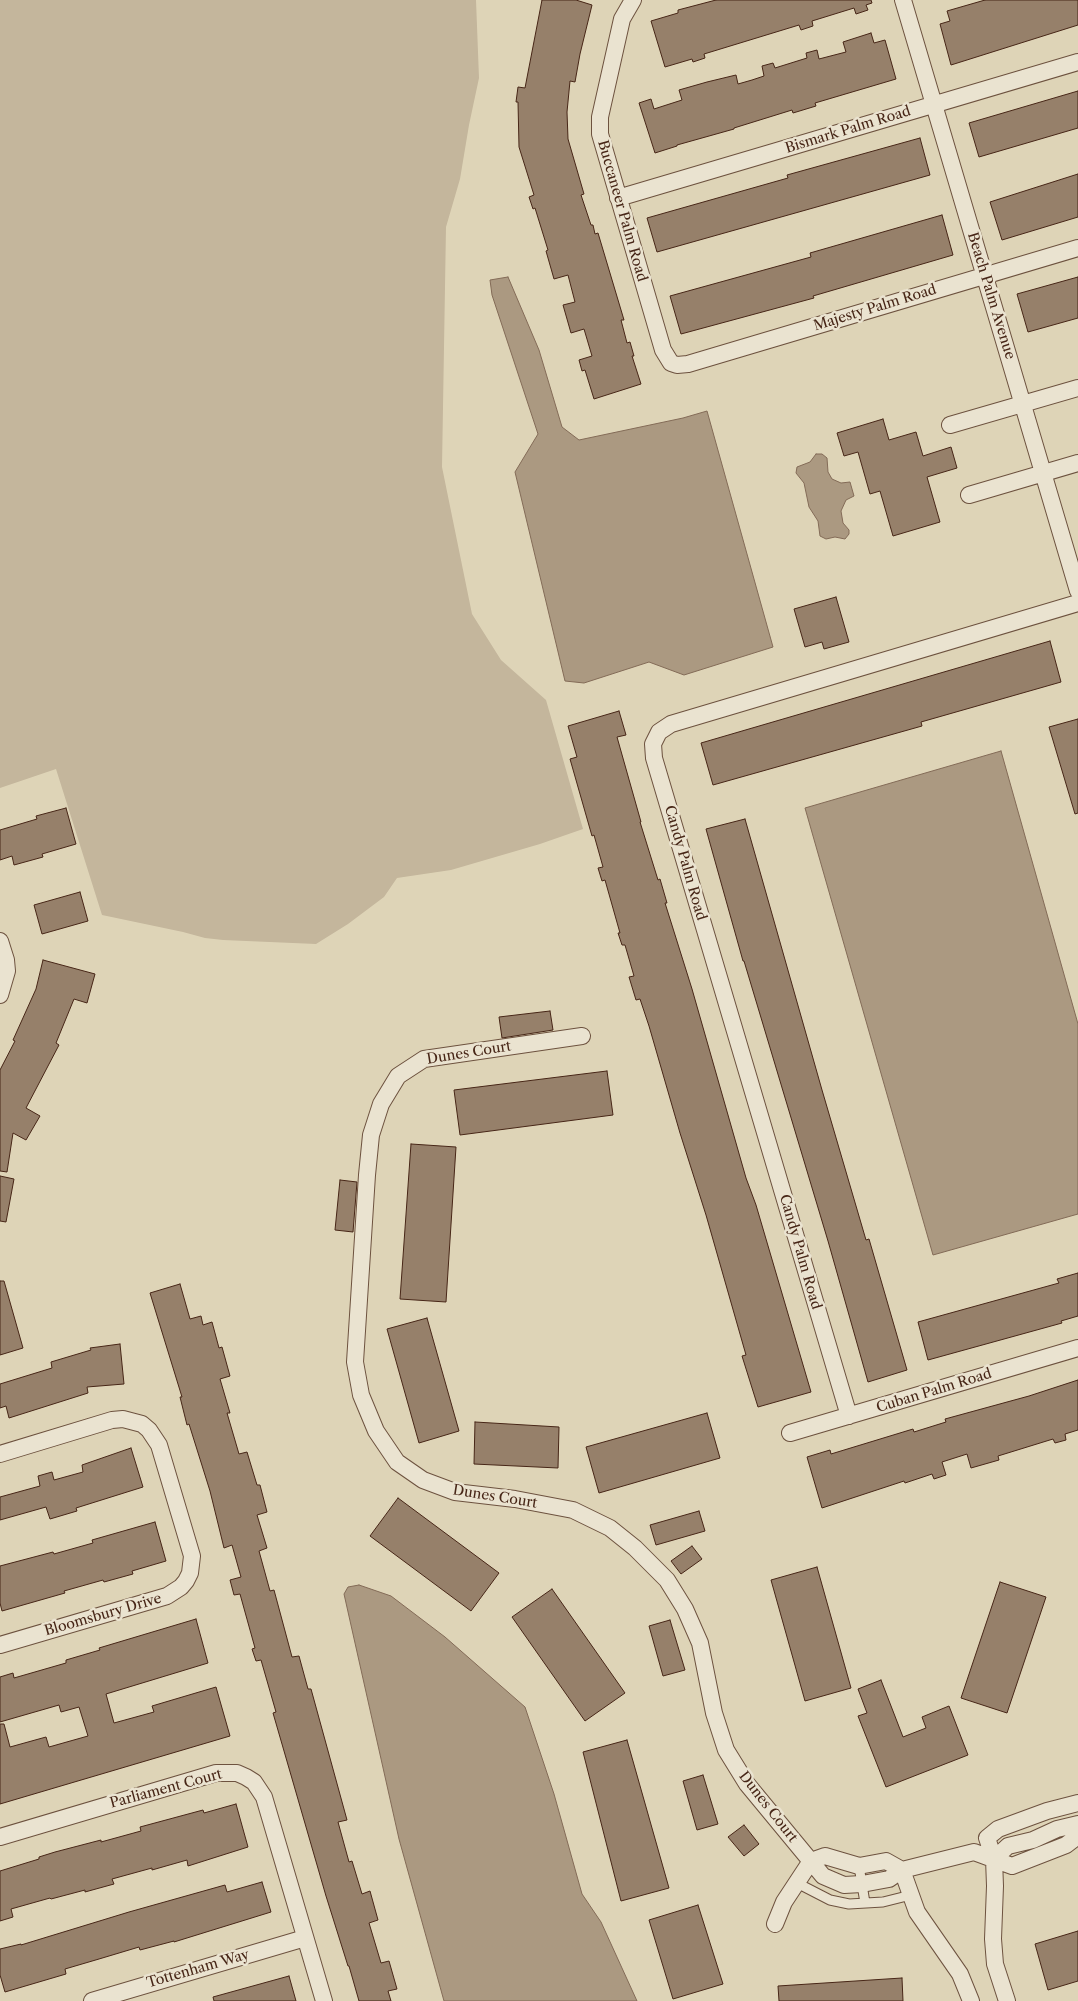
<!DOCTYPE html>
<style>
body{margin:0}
canvas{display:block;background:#ded4b7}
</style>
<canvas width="1078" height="2001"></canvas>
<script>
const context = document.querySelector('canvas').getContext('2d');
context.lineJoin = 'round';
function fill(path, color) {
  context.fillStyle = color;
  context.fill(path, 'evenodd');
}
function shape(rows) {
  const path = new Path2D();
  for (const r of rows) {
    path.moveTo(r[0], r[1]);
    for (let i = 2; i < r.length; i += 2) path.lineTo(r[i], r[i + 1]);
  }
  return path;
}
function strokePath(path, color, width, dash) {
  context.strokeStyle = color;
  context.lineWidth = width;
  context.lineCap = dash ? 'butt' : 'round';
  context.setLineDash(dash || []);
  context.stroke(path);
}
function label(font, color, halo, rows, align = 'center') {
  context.font = font + ' "Libre Caslon Text",serif';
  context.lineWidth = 5;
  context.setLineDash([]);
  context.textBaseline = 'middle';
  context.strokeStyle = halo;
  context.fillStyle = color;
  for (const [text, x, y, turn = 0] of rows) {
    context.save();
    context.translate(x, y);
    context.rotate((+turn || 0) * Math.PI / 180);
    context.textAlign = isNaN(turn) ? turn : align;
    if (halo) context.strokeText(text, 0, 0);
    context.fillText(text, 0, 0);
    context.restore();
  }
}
fill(shape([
 [0,0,476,0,479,78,469,125,460,179,446,227,442,467,472,614,501,660,546,700,583,829,540,844,451,870,397,878,384,897,348,924,316,944,223,940,205,938,183,932,102,915,56,769,0,788]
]), '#c4b69c');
const water = shape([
 [508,277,539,350,562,427,579,440,683,418,707,411,773,647,684,675,649,662,584,683,565,681,515,472,538,434,492,295,490,280,508,277],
 [816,454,822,454,827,458,828,472,832,479,841,483,850,482,854,496,846,500,841,511,843,523,849,530,849,534,845,539,835,537,826,539,820,536,818,521,809,507,804,483,796,473,797,467,810,462,816,454],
 [1001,751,1078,1024,1078,1214,933,1255,805,808,1001,751],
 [359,1585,391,1596,445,1637,525,1707,554,1794,582,1894,601,1922,637,2001,444,2001,399,1839,344,1594,348,1587,359,1585]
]);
fill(water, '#ab9981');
strokePath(water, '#836b57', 1);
const building = shape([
 [542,0,576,0,592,5,580,54,575,82,570,81,567,112,568,139,584,194,581,195,591,225,593,225,595,234,598,233,624,320,621,320,627,343,630,342,634,356,632,356,641,384,594,399,585,370,582,371,579,360,592,356,584,329,571,333,563,305,575,302,568,275,554,279,546,251,548,250,535,208,533,209,529,197,534,195,519,147,518,102,516,102,518,87,525,88,542,0],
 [716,0,871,0,872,3,866,5,868,10,856,14,854,8,812,21,813,26,801,30,799,25,704,54,705,58,693,62,692,59,665,67,651,21,678,13,678,10,716,0],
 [985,0,1078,0,1078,25,951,65,940,24,950,21,947,11,985,0],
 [871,33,874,43,885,40,896,79,815,103,816,106,793,113,792,110,734,128,734,129,677,145,677,146,655,153,639,103,651,99,654,109,682,100,679,90,707,82,736,75,738,84,752,80,764,76,762,66,773,63,775,68,807,58,806,53,817,50,819,59,846,52,843,42,871,33],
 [1078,91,1078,128,979,157,969,123,1078,91],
 [920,138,930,175,657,252,647,218,788,178,787,175,920,138],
 [1078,174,1078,217,1002,240,990,202,1078,174],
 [942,215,953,255,813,296,814,298,681,334,670,296,811,257,810,253,942,215],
 [1078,277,1078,318,1028,332,1017,294,1078,277],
 [883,419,889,440,916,432,923,456,951,447,957,468,927,477,940,522,893,536,880,491,870,494,858,452,844,456,837,433,883,419],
 [836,597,849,642,824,649,822,642,805,647,794,609,836,597],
 [1050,641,1061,682,921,722,922,726,713,785,701,743,1050,641],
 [619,711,626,735,617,737,641,822,640,822,658,880,660,879,667,903,665,903,692,989,746,1178,756,1205,811,1392,758,1407,742,1356,746,1355,706,1215,680,1133,649,1026,640,999,636,1000,629,977,634,976,625,945,622,945,618,933,620,933,605,880,602,881,598,868,603,867,594,835,592,836,570,759,577,757,568,726,619,711],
 [1078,719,1078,813,1075,814,1049,727,1078,719],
 [66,808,76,844,42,854,43,857,14,865,12,856,0,860,0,830,37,819,36,816,66,808],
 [745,819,822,1090,866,1240,869,1239,907,1370,868,1382,828,1241,744,961,743,961,706,829,745,819],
 [80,892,88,921,42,934,34,905,80,892],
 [43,960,95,974,87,1003,74,999,56,1043,59,1045,26,1108,40,1116,26,1140,13,1133,7,1172,0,1171,0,1070,15,1041,13,1040,36,989,43,960],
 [550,1011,553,1030,502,1038,499,1017,550,1011],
 [607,1071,613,1115,460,1135,454,1090,607,1071],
 [411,1144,456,1147,446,1302,400,1299,411,1144],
 [0,1176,14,1179,6,1222,0,1221,0,1176],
 [340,1180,357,1182,353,1232,335,1230,340,1180],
 [1078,1273,1078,1316,1061,1321,1062,1323,928,1360,918,1322,1059,1283,1057,1279,1078,1273],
 [0,1281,4,1281,23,1348,0,1355,0,1281],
 [180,1284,190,1319,201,1316,203,1325,212,1322,219,1348,222,1347,230,1376,220,1379,230,1413,227,1413,239,1454,247,1452,257,1485,260,1485,267,1512,257,1515,267,1548,259,1551,270,1591,274,1590,292,1657,299,1656,308,1689,311,1689,347,1820,338,1822,349,1862,352,1861,362,1894,370,1891,378,1920,369,1923,381,1963,389,1961,397,1989,388,1991,391,2001,359,2001,349,1966,348,1966,326,1896,273,1713,276,1712,261,1660,256,1661,252,1649,255,1648,240,1594,234,1595,230,1580,241,1577,232,1545,224,1548,210,1491,189,1424,187,1425,180,1397,182,1397,150,1293,180,1284],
 [427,1318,459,1431,419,1443,387,1329,427,1318],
 [120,1344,124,1384,87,1387,88,1393,9,1418,6,1406,0,1408,0,1384,52,1368,51,1362,91,1350,90,1348,120,1344],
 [1078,1380,1078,1430,1065,1434,1066,1440,1055,1443,1053,1439,998,1456,999,1460,971,1468,967,1454,942,1462,946,1475,934,1479,932,1474,905,1483,904,1481,822,1508,807,1457,830,1450,831,1454,913,1429,914,1432,946,1422,945,1419,1029,1396,1078,1380],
 [707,1413,720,1458,599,1493,586,1447,707,1413],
 [475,1422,559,1427,558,1468,474,1464,475,1422],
 [131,1448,143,1487,76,1508,77,1511,50,1519,46,1507,0,1520,0,1497,40,1486,38,1476,52,1472,54,1480,83,1472,82,1465,131,1448],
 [398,1498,499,1573,471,1611,370,1536,398,1498],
 [699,1511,705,1531,656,1545,650,1525,699,1511],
 [155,1522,166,1561,132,1571,133,1574,104,1582,103,1580,64,1591,65,1593,2,1611,0,1603,0,1566,53,1552,54,1554,93,1543,92,1540,155,1522],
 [692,1546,702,1559,681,1574,671,1561,692,1546],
 [817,1567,851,1688,805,1701,771,1580,817,1567],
 [1000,1582,1046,1597,1007,1713,961,1698,1000,1582],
 [552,1589,625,1693,585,1721,512,1617,552,1589],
 [196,1619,208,1663,106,1694,114,1723,154,1712,152,1706,216,1687,230,1736,0,1804,0,1724,4,1724,10,1747,46,1737,49,1747,88,1736,79,1707,61,1712,59,1705,0,1722,0,1677,13,1673,14,1678,66,1663,66,1660,100,1650,99,1648,196,1619],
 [670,1620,685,1670,663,1676,649,1626,670,1620],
 [881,1680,903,1737,926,1728,922,1717,949,1706,968,1755,886,1787,858,1716,867,1713,858,1689,881,1680],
 [627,1740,669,1888,621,1901,583,1752,627,1740],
 [703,1775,718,1824,697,1830,683,1781,703,1775],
 [236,1804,248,1847,188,1866,187,1860,152,1870,152,1868,112,1879,114,1884,85,1892,85,1890,51,1899,50,1898,11,1909,13,1917,0,1921,0,1871,39,1859,39,1857,55,1852,101,1840,101,1842,141,1831,140,1827,203,1810,204,1813,236,1804],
 [744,1825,759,1844,744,1856,728,1837,744,1825],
 [262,1882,271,1912,174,1942,174,1941,140,1950,139,1947,99,1959,65,1969,66,1974,5,1992,0,1975,0,1949,21,1944,21,1945,129,1912,225,1885,227,1892,262,1882],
 [698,1905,723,1984,673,1999,649,1920,698,1905],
 [1078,1931,1078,1981,1048,1990,1035,1944,1078,1931],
 [289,1976,296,2001,214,2001,213,1997,289,1976],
 [902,1978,903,2001,779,2001,778,1986,902,1978]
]);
fill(building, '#96806a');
strokePath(building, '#472617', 1);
const service = shape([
 [859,1866,865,1903],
 [797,1883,830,1900,849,1904,883,1902,911,1895]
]);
const minor = shape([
 [633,0,622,19,600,117,600,134,663,350,671,363,677,365,688,364,1078,248],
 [903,0,1078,591],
 [618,198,1078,62],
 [950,425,1078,388],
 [969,495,1078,463],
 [0,941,6,960,7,971,0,995],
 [582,1036,424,1059,398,1076,381,1104,371,1135,367,1175,355,1362,361,1395,376,1431,397,1462,423,1480,455,1492,515,1499,573,1510,610,1528,635,1548,667,1580,685,1609,700,1643,714,1713,726,1750,747,1784,823,1876,844,1885,862,1884,889,1879,902,1870,974,1852,1012,1866,1066,1845,1078,1836],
 [849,1416,654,758,653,744,659,732,671,724,1078,603],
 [790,1433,1078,1348],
 [0,1454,112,1420,123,1419,142,1424,149,1430,159,1445,192,1556,190,1573,186,1581,181,1587,167,1596,0,1645],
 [0,1837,216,1773,237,1773,246,1777,254,1782,264,1797,324,2001],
 [994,1859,1008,1846,1033,1840,1057,1829,1078,1824],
 [811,1861,825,1856,859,1866,886,1861,902,1870],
 [902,1870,917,1912,960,1974,971,2001],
 [775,1924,784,1902,811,1861],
 [92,2001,305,1938],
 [1007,2001,995,1964,993,1939,995,1886,994,1859,987,1838,998,1829,1047,1811,1078,1803]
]);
strokePath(service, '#6d523f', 11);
strokePath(minor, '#6d523f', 18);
strokePath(service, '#eae3d0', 9);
strokePath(minor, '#eae3d0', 16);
label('14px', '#472617', '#eae3d0', [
 ["Bismark Palm Road",848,130,-17],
 ["Buccaneer Palm Road",622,211,74],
 ["Beach Palm Avenue",991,296,73],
 ["Majesty Palm Road",875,308,-17],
 ["Candy Palm Road",685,863,74],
 ["Dunes Court",469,1053,-9],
 ["Candy Palm Road",800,1252,74],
 ["Cuban Palm Road",934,1391,-17],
 ["Dunes Court",495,1497,9],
 ["Bloomsbury Drive",103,1615,-16],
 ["Parliament Court",166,1789,-15],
 ["Dunes Court",768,1807,52],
 ["Tottenham Way",198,1969,-16]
]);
</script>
